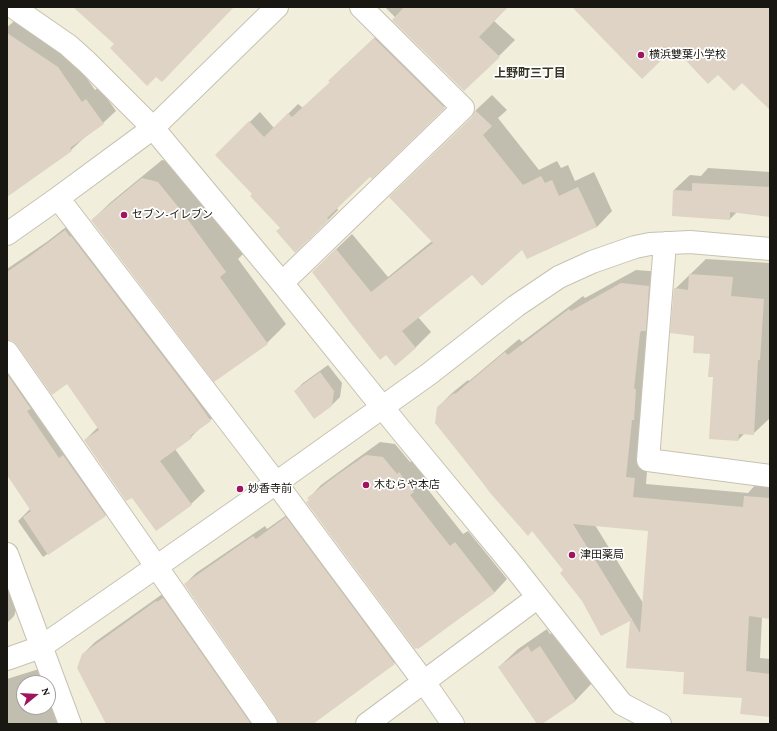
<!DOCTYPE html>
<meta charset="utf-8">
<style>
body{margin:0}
#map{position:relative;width:777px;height:731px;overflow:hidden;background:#f2eedc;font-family:"Crimson Pro",serif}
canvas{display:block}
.frame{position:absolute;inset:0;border:8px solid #191711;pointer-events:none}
.north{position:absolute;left:16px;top:675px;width:40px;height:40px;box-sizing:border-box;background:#fff;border:1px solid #a3a2a0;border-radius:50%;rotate:72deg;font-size:11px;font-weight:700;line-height:16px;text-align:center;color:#191711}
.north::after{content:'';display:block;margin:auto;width:14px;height:18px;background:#9f135f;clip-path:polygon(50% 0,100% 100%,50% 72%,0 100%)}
</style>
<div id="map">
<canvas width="777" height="731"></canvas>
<div class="frame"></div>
<div class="north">N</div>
</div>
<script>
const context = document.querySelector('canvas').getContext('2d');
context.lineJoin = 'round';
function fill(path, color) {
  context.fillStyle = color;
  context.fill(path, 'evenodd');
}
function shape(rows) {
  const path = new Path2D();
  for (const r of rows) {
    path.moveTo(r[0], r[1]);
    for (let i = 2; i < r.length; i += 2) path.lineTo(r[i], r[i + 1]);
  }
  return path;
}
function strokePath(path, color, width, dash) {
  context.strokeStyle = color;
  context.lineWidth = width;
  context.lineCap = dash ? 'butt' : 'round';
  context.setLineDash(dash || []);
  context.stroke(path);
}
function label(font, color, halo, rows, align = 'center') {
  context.font = font + ' "Crimson Pro","Noto Sans JP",serif';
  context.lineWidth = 3.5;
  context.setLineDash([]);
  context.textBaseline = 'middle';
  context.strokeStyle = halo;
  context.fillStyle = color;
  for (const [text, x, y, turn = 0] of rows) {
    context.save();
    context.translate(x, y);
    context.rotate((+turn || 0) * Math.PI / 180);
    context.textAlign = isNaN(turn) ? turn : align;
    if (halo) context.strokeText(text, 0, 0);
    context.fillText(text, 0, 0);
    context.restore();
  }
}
fill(shape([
 [385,7,507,7,494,21,515,40,499,56,395,17],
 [17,19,70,54,95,90,99,87,116,111,103,123,84,138,71,150,7,196,7,27],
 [385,28,454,97,372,177,370,175,337,208,338,210,328,220,281,227,254,194,216,155,260,112,274,128,298,104,303,108,331,82,339,71],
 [492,95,507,110,498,118,539,170,557,161,561,168,568,165,575,181,594,172,612,211,597,227,523,248,472,274,418,317,431,332,415,348,386,354,329,256,352,234,388,277,432,241,473,117,476,110],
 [162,160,177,163,244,253,238,259,286,324,267,343,215,380,92,220,111,202],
 [708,168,770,172,770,216,737,212,730,219,674,190,690,175,701,176],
 [79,217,224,407,210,420,202,426,191,437,175,449,205,491,191,504,132,496,85,440,98,427,68,383,12,340,8,339,10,345,119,501,105,515,43,557,18,521,31,508,7,462,7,269,48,241],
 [706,259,770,263,770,411,769,411,769,419,753,434,745,433,738,440,714,376,711,353,695,335,675,289],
 [636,270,662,272,646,484,748,493,758,482,770,483,770,618,762,617,760,658,770,659,770,716,743,697,685,672,627,667,632,619,564,570,438,407,452,393,468,380,469,381,519,339,522,342,583,296,585,298],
 [595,525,650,530,643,603],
 [328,365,342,383,340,397,332,405,295,391,303,383],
 [380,442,395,444,410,462,412,461,426,478,422,482,463,534,468,531,507,579,495,592,462,615,309,498,321,485,351,463],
 [298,507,406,652,394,663,311,724,279,724,277,716,185,584,196,573,265,526,267,529],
 [7,562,20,598,14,616,7,623],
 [168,590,272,724,107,724,83,654,95,642],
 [559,628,594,681,576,700,540,724,538,724,499,667,518,649,547,629,550,634],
 [39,669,51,675,68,724,7,724,7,679],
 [24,683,48,683,48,707,24,707]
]), '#0003');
fill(shape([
 [73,7,234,7,162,82,156,77,147,86,110,48,114,44],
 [404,7,508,7,479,37,500,57,464,91,392,20],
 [572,7,770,7,770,110,742,83,734,91,718,75,708,84,674,48,642,79],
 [7,33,58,67,82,102,86,99,104,124,70,148,72,151,7,197],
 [374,38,445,108,372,179,370,177,327,218,329,220,295,253,276,231,280,228,250,196,252,194,215,155,249,121,264,137,288,113,292,117,330,82,328,81],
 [475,110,492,126,483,135,523,185,541,176,545,183,552,180,559,196,578,187,597,227,527,259,522,250,482,286,472,275,402,331,416,348,395,366,386,355,380,360,350,322,312,272,336,249,371,292,433,243,389,197,472,117],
 [142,178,158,182,183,213,226,272,220,277,268,344,214,382,91,220],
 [692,183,770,187,770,217,730,212,730,220,672,216,673,190,692,191],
 [65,230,70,237,71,236,194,397,211,421,190,436,192,438,160,461,192,505,156,531,132,498,126,501,84,440,99,430,67,384,52,395,17,345,13,341,7,340,7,272,33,254],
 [689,274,733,277,731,296,764,299,760,360,758,360,754,435,739,434,738,441,709,439,713,377,708,377,710,354,693,353,694,336,670,333,674,288,688,290],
 [621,283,649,286,646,331,641,331,640,333,634,389,636,389,634,420,632,420,626,477,635,478,633,497,743,507,744,496,770,498,770,619,749,616,746,671,770,674,770,717,740,714,742,698,683,694,684,672,626,668,630,621,601,636,582,601,560,573,563,570,532,531,528,536,491,494,482,482,435,423,437,407,454,393,455,394,505,352,508,355,569,309,571,311],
 [573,524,648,531,640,633,631,618],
 [320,372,334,391,332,406,314,419,294,391],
 [7,374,31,409,27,411,59,458,63,455,106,516,48,555,23,517,31,511,7,475],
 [366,455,383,457,397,474,399,472,414,492,410,495,450,546,455,542,495,593,463,616,418,649,417,648,415,649,306,502,309,500,307,498,337,475],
 [286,517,395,664,313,724,278,724,276,717,184,584,253,536,256,539],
 [163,598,251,724,106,724,77,668,82,654,156,601,157,602],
 [528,646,531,652,540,646,576,701,542,724,537,724,498,667]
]), '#ded3c4');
const minor = shape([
 [13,7,68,45,87,62,153,128,282,283,400,429,515,568,622,704,660,724],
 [58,198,276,483,424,682,453,724],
 [7,234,58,198,153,128,277,7],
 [665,243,648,460,770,476],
 [282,283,463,108,361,7],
 [7,352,266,724],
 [7,554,70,724],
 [7,659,41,647,156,567,276,483,429,374,516,306,559,277,592,262,635,247,650,244,690,242,770,249],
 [367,724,538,597]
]);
strokePath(minor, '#c7c2b2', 24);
strokePath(minor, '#fff', 22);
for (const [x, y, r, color] of [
 [641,55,4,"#9f135f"],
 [124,215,4,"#9f135f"],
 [366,485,4,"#9f135f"],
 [240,489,4,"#9f135f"],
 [572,555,4,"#9f135f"]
]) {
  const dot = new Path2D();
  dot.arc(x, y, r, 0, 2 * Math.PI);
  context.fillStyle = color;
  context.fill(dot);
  strokePath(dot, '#fff', 1.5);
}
label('11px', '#191711', '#fff', [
 ["横浜雙葉小学校",649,55],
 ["セブン-イレブン",132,215],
 ["木むらや本店",374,485],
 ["妙香寺前",248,489],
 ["津田薬局",580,555]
], 'left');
label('bold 12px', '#393527', '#fff', [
 ["上野町三丁目",530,73]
]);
</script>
